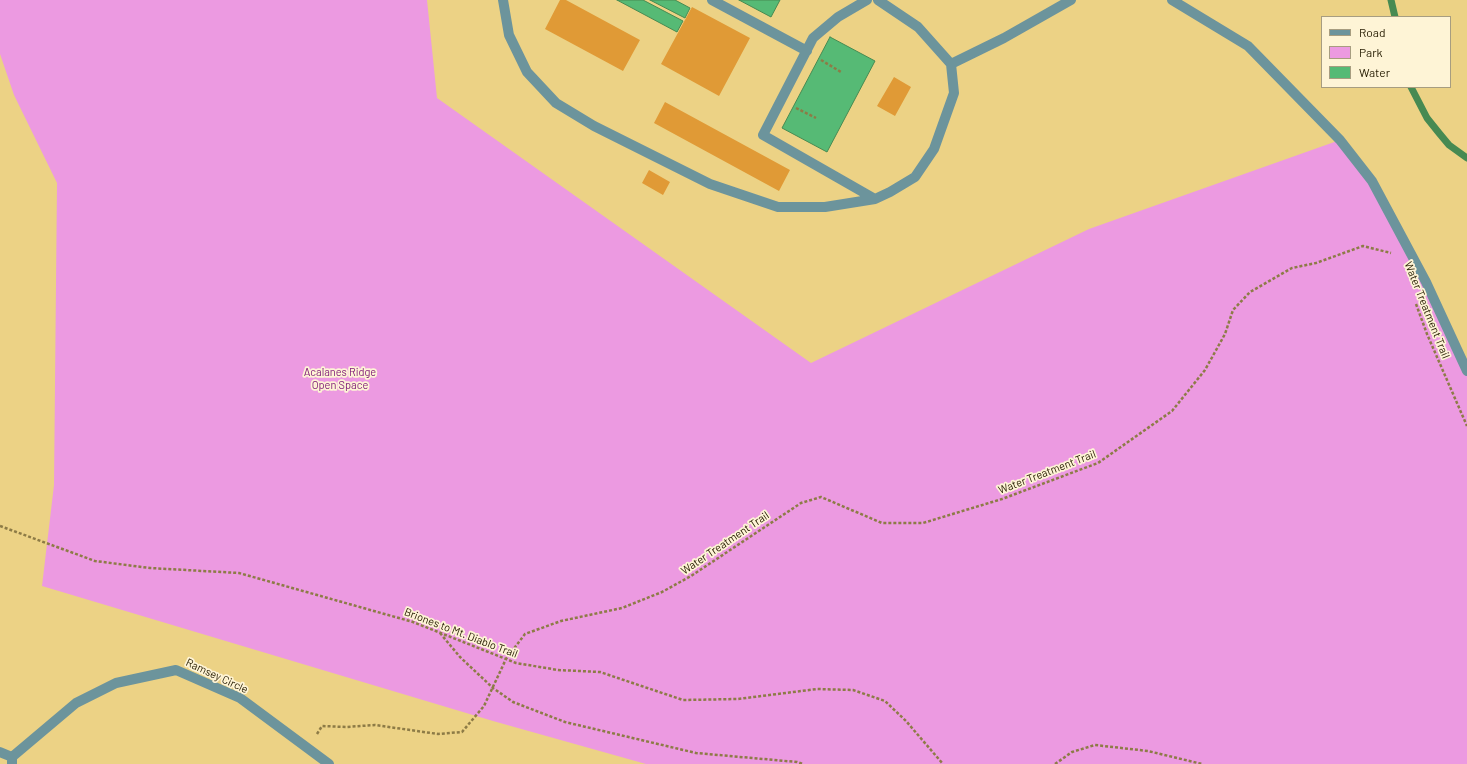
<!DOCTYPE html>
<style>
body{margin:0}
#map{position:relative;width:1467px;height:764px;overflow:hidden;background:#ecd285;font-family:Barlow,sans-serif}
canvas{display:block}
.legend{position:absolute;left:1321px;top:16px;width:130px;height:72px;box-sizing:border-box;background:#fef4d6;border:1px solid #a79d80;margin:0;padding:5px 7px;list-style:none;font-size:12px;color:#251b00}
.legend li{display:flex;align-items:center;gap:8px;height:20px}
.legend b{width:20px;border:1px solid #a79d80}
</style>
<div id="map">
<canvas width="1467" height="764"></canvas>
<ul class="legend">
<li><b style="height:5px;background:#6c949c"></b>Road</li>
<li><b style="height:11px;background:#ec9ae1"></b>Park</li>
<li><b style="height:11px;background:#56ba75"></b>Water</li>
</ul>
</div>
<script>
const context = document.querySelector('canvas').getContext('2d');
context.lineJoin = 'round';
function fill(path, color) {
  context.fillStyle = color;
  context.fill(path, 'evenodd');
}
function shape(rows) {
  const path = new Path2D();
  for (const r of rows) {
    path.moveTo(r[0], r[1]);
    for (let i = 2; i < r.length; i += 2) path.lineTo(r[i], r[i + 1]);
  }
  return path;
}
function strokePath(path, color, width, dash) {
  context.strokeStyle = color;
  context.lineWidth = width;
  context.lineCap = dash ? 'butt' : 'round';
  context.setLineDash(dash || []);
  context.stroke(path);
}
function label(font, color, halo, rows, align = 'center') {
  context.font = font + ' Barlow,sans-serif';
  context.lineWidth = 3.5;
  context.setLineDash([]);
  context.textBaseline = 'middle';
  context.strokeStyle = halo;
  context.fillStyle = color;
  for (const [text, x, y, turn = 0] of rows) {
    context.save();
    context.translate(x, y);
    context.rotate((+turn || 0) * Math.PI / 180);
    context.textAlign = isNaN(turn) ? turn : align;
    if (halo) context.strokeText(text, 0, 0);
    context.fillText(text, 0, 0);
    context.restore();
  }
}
fill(shape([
 [0,0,427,0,437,98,811,363,1089,229,1340,140,1372,181,1467,371,1467,764,646,764,493,721,42,586,54,485,57,183,14,95,0,54]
]), '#ec9ae1');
const water = shape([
 [617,0,643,0,683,21,677,32,617,0],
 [650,0,675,0,690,8,685,18,650,0],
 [739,0,780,0,771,17,739,0],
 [830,37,875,61,827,152,782,128,830,37]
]);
fill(water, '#56ba75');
strokePath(water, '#478a52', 1);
strokePath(shape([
 [1391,0,1395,17],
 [1411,87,1427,118,1439,133,1449,145,1467,158]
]), '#478a52', 7);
fill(shape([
 [560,0,566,0,640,40,623,71,545,29],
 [692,7,750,38,719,96,661,64],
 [894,77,911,87,895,116,877,106],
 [665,102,790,170,779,191,654,123],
 [649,170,670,182,663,195,642,183]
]), '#e09a36');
strokePath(shape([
 [821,60,841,72],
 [796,108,816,118],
 [1416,304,1427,334,1467,426],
 [0,526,95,561,150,568,239,573,413,622,516,663,558,670,600,672,683,700,738,699,817,689,853,690,885,701,906,721,943,764],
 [440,633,460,657,493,688,513,702,565,722,696,753,797,762,803,764],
 [317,734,322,726,346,727,375,725,438,734,462,732,484,706,506,659,525,634,561,621,622,608,662,592,691,576,801,503,821,497,882,523,923,523,1002,499,1098,463,1172,411,1205,370,1225,334,1233,310,1250,292,1292,268,1316,263,1363,246,1391,253],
 [1055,764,1072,752,1095,745,1148,751,1202,764]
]), '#8d7b46', 2.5, [3, 2]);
strokePath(shape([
 [503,0,509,35,527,72,556,103,594,126,710,184,778,207,825,207,875,199,890,192,915,177,934,149,954,93,951,64,918,27,878,0],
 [712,0,807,51],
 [867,0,838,17,813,38,763,135,875,199],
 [1172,0,1248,46,1340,140,1372,181,1426,282,1467,371],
 [951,64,1004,38,1071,0]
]), '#6c949c', 10);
strokePath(shape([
 [0,752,12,757],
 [12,764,12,757,76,703,116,683,176,670,240,698,329,764]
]), '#6c949c', 10);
label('11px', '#251b00', '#fef4d6', [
 ["Water Treatment Trail",1427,310,68],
 ["Water Treatment Trail",1047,472,-21],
 ["Water Treatment Trail",725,543,-34],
 ["Briones to Mt. Diablo Trail",461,633,21],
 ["Ramsey Circle",217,676,25]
]);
label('11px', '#811d79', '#fef4d6', [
 ["Acalanes Ridge",340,372],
 ["Open Space",340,385]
]);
</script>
